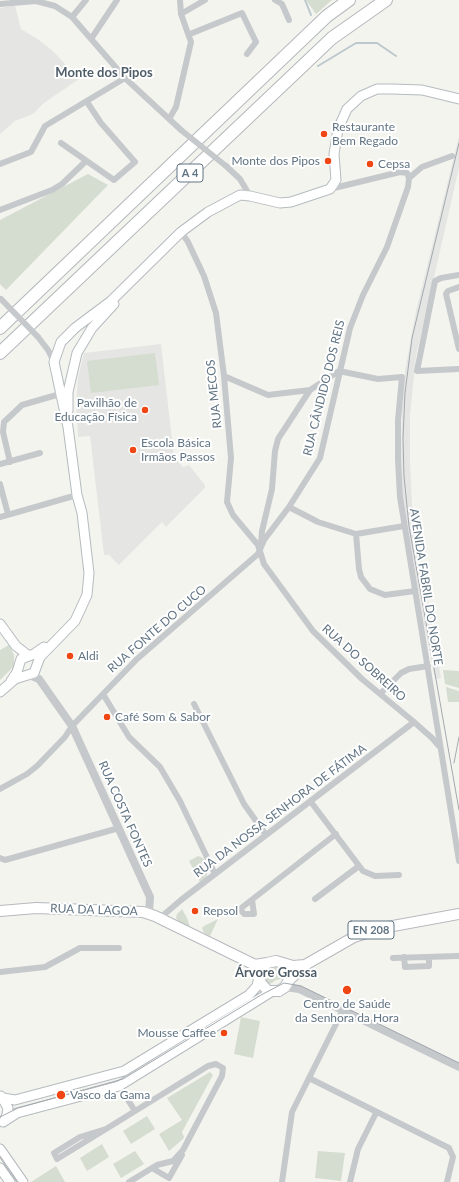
<!DOCTYPE html>
<meta charset="utf-8">
<style>
body{margin:0}
canvas{display:block;background:#f4f4ef}
</style>
<canvas width="459" height="1182"></canvas>
<script>
const context = document.querySelector('canvas').getContext('2d');
context.lineJoin = 'round';
function fill(path, color) {
  context.fillStyle = color;
  context.fill(path, 'evenodd');
}
function shape(rows) {
  const path = new Path2D();
  for (const r of rows) {
    path.moveTo(r[0], r[1]);
    for (let i = 2; i < r.length; i += 2) path.lineTo(r[i], r[i + 1]);
  }
  return path;
}
function strokePath(path, color, width, dash) {
  context.strokeStyle = color;
  context.lineWidth = width;
  context.lineCap = dash ? 'butt' : 'round';
  context.setLineDash(dash || []);
  context.stroke(path);
}
function label(font, color, halo, rows, align = 'center') {
  context.font = font + ' Lato,sans-serif';
  context.lineWidth = 4;
  context.setLineDash([]);
  context.textBaseline = 'middle';
  context.strokeStyle = halo;
  context.fillStyle = color;
  for (const [text, x, y, turn = 0] of rows) {
    context.save();
    context.translate(x, y);
    context.rotate((+turn || 0) * Math.PI / 180);
    context.textAlign = isNaN(turn) ? turn : align;
    if (halo) context.strokeText(text, 0, 0);
    context.fillText(text, 0, 0);
    context.restore();
  }
}
fill(shape([
 [15,5,21,29,39,40,53,51,79,79,44,103,33,114,15,121,0,134,0,8],
 [459,136,459,168,416,356,410,415,410,460,412,505,441,678,435,679,424,624,403,498,401,465,402,407,405,371,416,311],
 [161,344,174,457,183,467,189,465,205,485,205,488,166,527,162,522,119,565,109,555,104,555,90,436,78,437,76,403,78,377,84,353]
]), '#e5e6e3');
fill(shape([
 [306,0,332,0,316,14],
 [88,174,108,185,6,290,0,284,0,220],
 [155,353,159,385,91,393,87,361],
 [9,645,14,655,14,666,0,680,0,650],
 [443,670,459,671,459,688,445,684],
 [446,687,459,691,459,702,448,702],
 [198,856,203,858,208,869,207,876,200,882,189,861],
 [182,909,187,918,190,927,179,922,176,918,177,914],
 [218,919,210,936,204,933,202,928,204,926],
 [273,965,283,970,286,978,276,980,267,986,264,983,266,969],
 [241,1017,260,1021,253,1058,234,1054],
 [210,1072,213,1075,182,1132,184,1137,183,1139,169,1151,159,1134,182,1120,167,1098],
 [147,1116,155,1129,131,1144,123,1131],
 [102,1144,109,1157,87,1171,80,1158],
 [135,1151,144,1164,121,1178,113,1164],
 [318,1151,345,1153,341,1181,315,1178],
 [56,1166,65,1182,31,1182]
]), '#d5dcd0');
strokePath(shape([
 [305,0,311,15],
 [318,66,356,43,377,43,396,56]
]), '#bbc8cd', 2);
const secondary = shape([
 [68,411,68,392,77,353,92,328,114,304],
 [0,624,16,646,29,656],
 [11,681,17,672,21,659,34,654,44,647],
 [0,692,15,679,34,673,40,657,75,621,87,595,89,573,82,513,77,495,68,427,54,362,61,342,75,328,111,301,181,232,208,212,240,195,250,196,280,203,291,202,330,189,336,180,334,154,338,129,347,109,361,96,377,89,392,89,422,90,459,99],
 [1,1096,8,1108,7,1115,4,1121],
 [3,1098,15,1100,124,1071,249,995,257,986,259,977],
 [3,1122,17,1113,119,1086,271,992],
 [0,1149,23,1182],
 [0,1168,10,1182]
]);
const primary = shape([
 [0,911,36,908,143,912,155,916,255,965,267,963],
 [305,965,293,966,276,961,267,963,261,969,260,982,268,991,279,991,285,987,289,980,305,965,354,937,382,928,459,914]
]);
const motorway = shape([
 [0,328,327,16,349,0],
 [0,353,332,38,386,0]
]);
strokePath(secondary, '#b5bbbf', 11);
strokePath(primary, '#b6babe', 12);
strokePath(motorway, '#b5b9bc', 14);
strokePath(shape([
 [275,0,282,4,289,20],
 [0,4,36,1,55,6,72,17,125,78,181,130],
 [181,14,205,0],
 [72,17,86,0],
 [190,34,242,13,256,42,247,54],
 [91,39,117,0],
 [169,119,176,107,191,42,181,14,180,0],
 [61,143,114,180,135,162,101,123,87,102],
 [0,164,31,152,45,126,125,78],
 [226,166,240,179,250,196],
 [330,189,400,172,407,173,409,178],
 [0,210,52,190,62,184,86,161],
 [181,232,188,242,204,276,216,313,224,376,231,458,227,502,233,515,258,545,264,564,313,631,362,679,414,722,432,738,439,746],
 [459,275,441,278,435,281,417,371,459,369],
 [459,287,448,291,446,294,459,349],
 [38,337,48,350,54,362],
 [224,376,268,395,310,390],
 [10,462,3,432,4,422,22,405,60,394],
 [0,464,40,453],
 [0,484,8,514],
 [289,507,318,522,356,534,404,526],
 [0,517,77,495],
 [356,534,359,569,361,577,370,589,385,595,415,591],
 [261,544,262,531,272,489,275,451,278,439,310,390,339,371,378,379,402,377,398,420,398,460,400,497,459,861],
 [103,694,129,737,160,767,180,801,215,874],
 [380,694,401,673,409,669,428,666],
 [194,704,244,804,266,835],
 [0,789,27,774,37,766,65,737,72,726,137,659,258,554,264,540,289,507,320,458,350,328,363,295,387,247,408,187,409,178,422,167,452,156],
 [311,802,363,871,375,876,399,875],
 [0,858,5,860,119,828],
 [315,899,359,866],
 [252,900,254,914,244,914,240,909,336,834],
 [160,918,181,900,414,722],
 [404,957,405,967,429,966,429,957],
 [393,958,459,956],
 [0,972,45,967,80,948,119,948],
 [309,1078,449,1148,453,1157,447,1182],
 [119,1086,135,1111],
 [106,1129,208,1066,216,1064,223,1068,222,1076,183,1150,173,1161,157,1165,129,1182],
 [106,1129,57,1159,54,1153,80,1137,106,1129],
 [152,1168,169,1178,182,1155],
 [282,1182,292,1112,343,1010],
 [350,1182,358,1149,376,1113]
]), '#c6c9cc', 6);
strokePath(shape([
 [29,675,39,679,72,726,150,897,149,913],
 [285,987,299,989,459,1067]
]), '#c6c9cc', 8);
strokePath(secondary, '#fff', 9);
strokePath(primary, '#fff', 10);
strokePath(motorway, '#fff', 12);
strokePath(shape([
 [459,143,412,338,405,393,403,438,404,476,409,526,459,810],
 [454,763,459,737],
 [0,1117,18,1108,123,1079,261,995,284,983,301,986,459,1063],
 [0,1156,18,1182]
]), '#a3a9af', 1);
strokePath(shape([
 [181,130,226,166],
 [1,299,38,337]
]), '#c6c9cc', 6);
for (const [x, y, r, color] of [
 [324,134,4,"#f04614"],
 [328,161,4,"#f04614"],
 [370,164,4,"#f04614"],
 [145,410,4,"#f04614"],
 [133,450,4,"#f04614"],
 [70,656,4,"#f04614"],
 [107,717,4,"#f04614"],
 [195,911,4,"#f04614"],
 [347,990,5,"#f04614"],
 [224,1033,4,"#f04614"],
 [61,1095,5,"#f04614"]
]) {
  const dot = new Path2D();
  dot.arc(x, y, r, 0, 2 * Math.PI);
  context.fillStyle = color;
  context.fill(dot);
  strokePath(dot, '#fff', 1.5);
}
for (const [x, y, w] of [
 [190,173,26],
 [371,930,46]
]) {
  const box = new Path2D();
  box.roundRect(x - w / 2, y - 9, w, 18, 3);
  context.fillStyle = '#fff';
  context.fill(box);
  strokePath(box, '#617483', 1);
}
label('bold 11px', '#617483', null, [
 ["A 4",190,173],
 ["EN 208",371,930]
]);
label('12px', '#617483', '#fff', [
 ["Restaurante",332,127],
 ["Bem Regado",332,141],
 ["Monte dos Pipos",320,161,"right"],
 ["Cepsa",378,164],
 ["Pavilhão de",137,403,"right"],
 ["Educação Física",137,417,"right"],
 ["Escola Básica",141,443],
 ["Irmãos Passos",141,457],
 ["Aldi",78,656],
 ["Café Som & Sabor",115,717],
 ["Repsol",203,911],
 ["Centro de Saúde",347,1004,"center"],
 ["da Senhora da Hora",347,1018,"center"],
 ["Mousse Caffee",216,1033,"right"],
 ["Vasco da Gama",70,1095]
], 'left');
label('12px', '#617483', '#fff', [
 ["RUA CÂNDIDO DOS REIS",324,388,-76],
 ["RUA MECOS",214,394,-96],
 ["AVENIDA FABRIL DO NORTE",426,587,81],
 ["RUA FONTE DO CUCO",157,629,-41],
 ["RUA DO SOBREIRO",364,663,42],
 ["RUA DA NOSSA SENHORA DE FÁTIMA",280,811,-37],
 ["RUA COSTA FONTES",125,814,66],
 ["RUA DA LAGOA",94,910,2]
]);
label('bold 13px', '#4f5d68', '#fff', [
 ["Monte dos Pipos",104,73],
 ["Árvore Grossa",276,973]
]);
</script>
